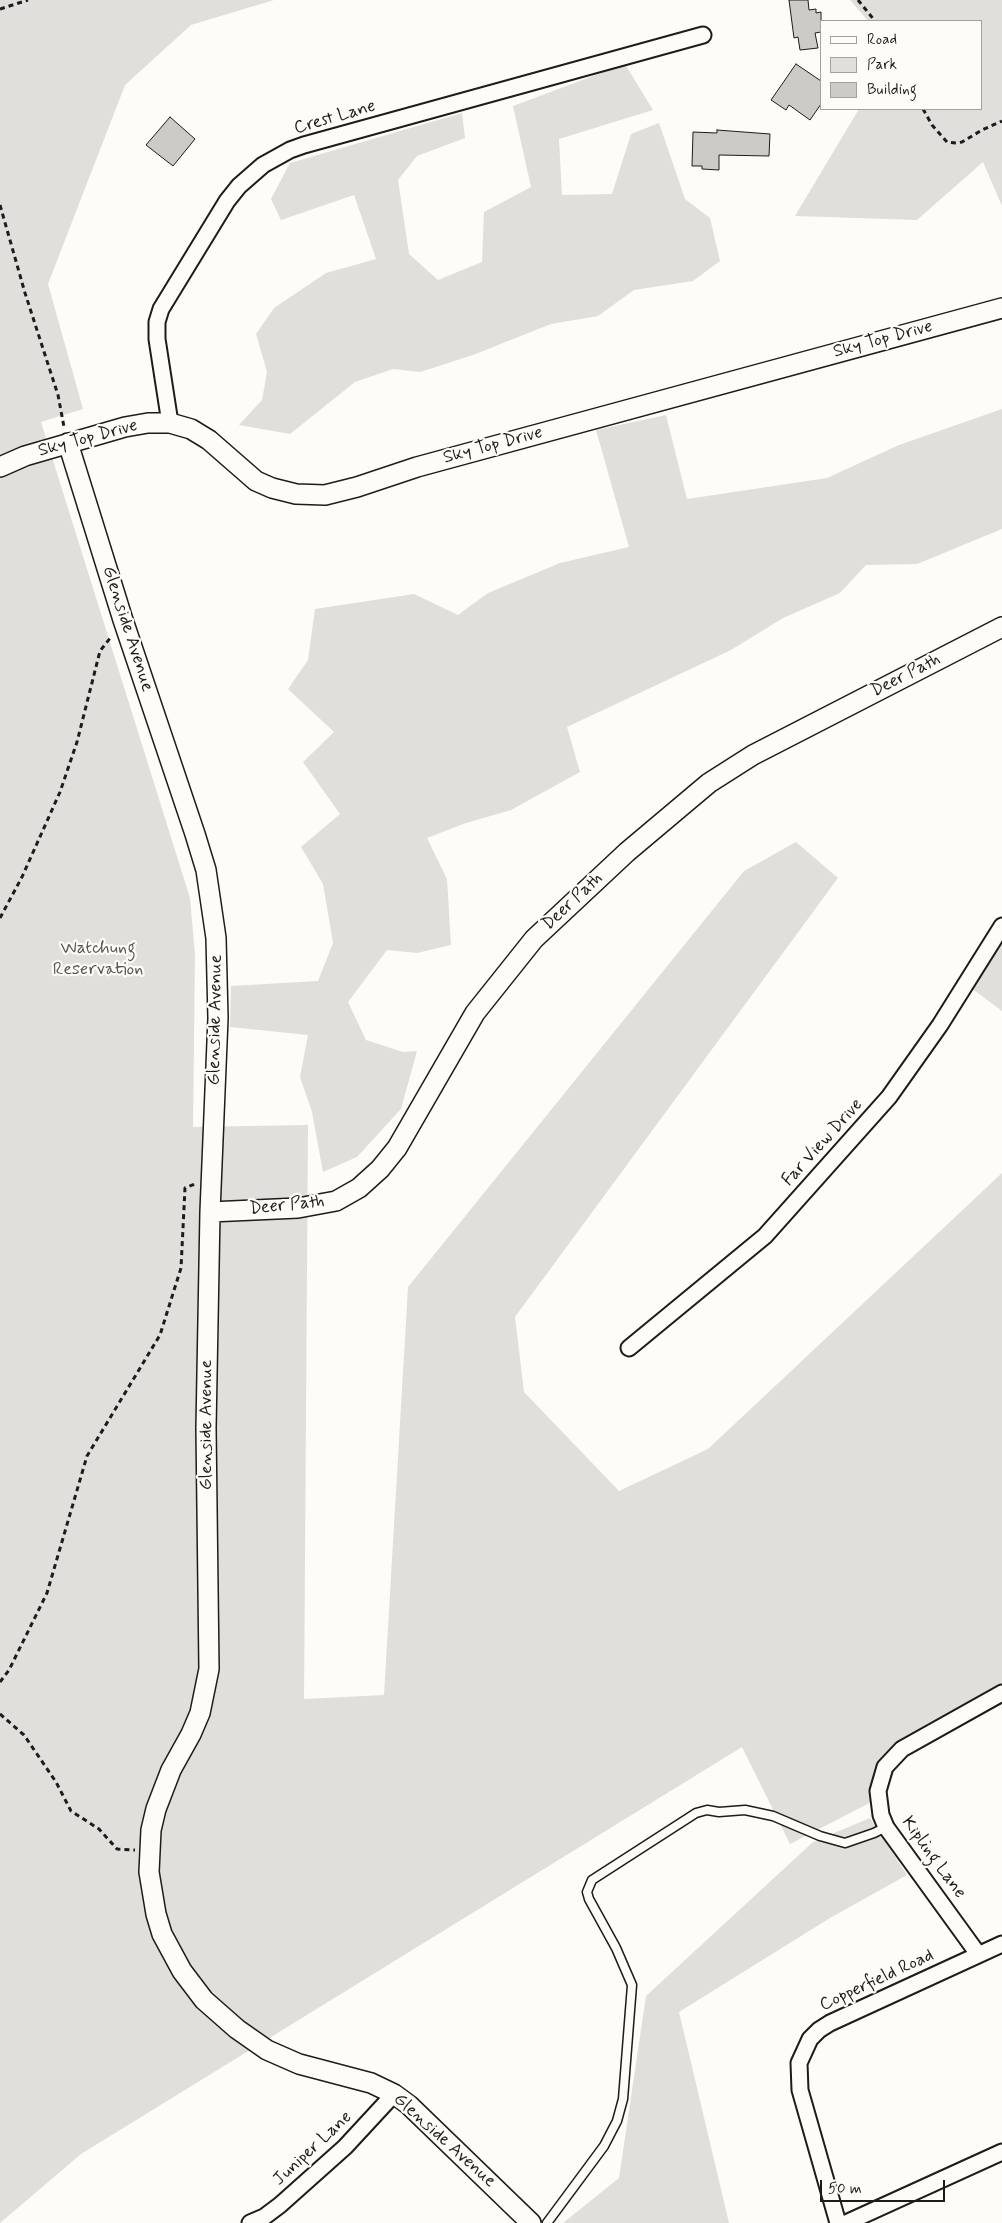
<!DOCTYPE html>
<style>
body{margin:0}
#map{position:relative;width:1002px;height:2223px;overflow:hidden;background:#fdfcf7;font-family:Mynerve,sans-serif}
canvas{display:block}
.legend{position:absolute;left:820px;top:20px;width:162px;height:90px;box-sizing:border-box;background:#fdfcf7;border:1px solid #a3a29f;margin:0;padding:6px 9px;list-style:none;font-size:15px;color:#1c1c1c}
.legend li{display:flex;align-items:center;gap:10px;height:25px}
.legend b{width:25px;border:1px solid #a3a29f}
.scale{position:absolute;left:820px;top:2180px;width:125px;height:22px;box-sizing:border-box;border:2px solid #1c1c1c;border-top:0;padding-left:6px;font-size:15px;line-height:18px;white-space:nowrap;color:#1c1c1c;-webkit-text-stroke:4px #fdfcf7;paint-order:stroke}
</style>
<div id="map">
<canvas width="1002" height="2223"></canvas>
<ul class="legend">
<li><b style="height:6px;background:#fdfcf7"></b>Road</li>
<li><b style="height:14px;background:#e0dfdb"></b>Park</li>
<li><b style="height:14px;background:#cccbc8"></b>Building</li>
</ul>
<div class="scale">50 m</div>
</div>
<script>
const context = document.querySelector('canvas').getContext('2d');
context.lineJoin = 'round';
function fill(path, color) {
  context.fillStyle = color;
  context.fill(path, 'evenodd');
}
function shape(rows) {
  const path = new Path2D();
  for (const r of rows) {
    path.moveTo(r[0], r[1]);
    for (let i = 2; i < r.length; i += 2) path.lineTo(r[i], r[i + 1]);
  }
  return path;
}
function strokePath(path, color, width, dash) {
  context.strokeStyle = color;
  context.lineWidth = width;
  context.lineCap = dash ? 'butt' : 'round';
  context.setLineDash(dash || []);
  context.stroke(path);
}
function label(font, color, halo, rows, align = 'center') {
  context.font = font + ' Mynerve,sans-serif';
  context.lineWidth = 4.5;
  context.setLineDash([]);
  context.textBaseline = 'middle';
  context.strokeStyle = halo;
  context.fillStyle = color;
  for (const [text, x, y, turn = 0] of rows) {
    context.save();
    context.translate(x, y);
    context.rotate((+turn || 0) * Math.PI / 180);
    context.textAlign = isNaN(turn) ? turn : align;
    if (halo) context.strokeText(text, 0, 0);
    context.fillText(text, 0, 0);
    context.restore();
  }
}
fill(shape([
 [0,0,274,0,191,25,125,85,48,284,83,409,41,422,190,898,195,955,193,1127,308,1125,304,1699,384,1695,408,1287,744,871,796,842,838,878,515,1317,524,1392,619,1491,708,1449,1002,1173,1002,1700,902,1751,885,1795,790,1844,742,1747,81,2154,0,2223],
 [850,0,1002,0,1002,206,983,162,917,220,795,216,859,109,981,109,981,21,868,21],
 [625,64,653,110,559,139,562,195,612,194,631,134,659,123,685,199,710,218,720,261,693,281,634,290,598,316,551,324,473,355,420,372,393,369,355,382,290,434,239,425,262,400,267,372,256,334,274,308,326,273,376,259,354,195,281,220,271,199,290,163,462,113,465,138,417,156,398,180,409,254,438,280,482,262,484,212,531,187,513,106],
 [1002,409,1002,529,917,564,866,565,840,593,783,618,731,650,567,727,580,772,511,810,466,823,427,838,447,879,451,945,417,953,387,950,348,1002,366,1040,403,1052,417,1051,401,1109,357,1157,323,1172,312,1112,300,1077,308,1035,230,1027,231,986,318,981,333,943,323,884,301,847,340,814,303,762,334,732,288,689,308,660,315,609,414,594,458,615,488,593,560,563,629,547,596,430,666,415,687,499,827,478,899,445],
 [1002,921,1002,1011,967,985],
 [870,1818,907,1875,830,1918,679,2012,729,2223,563,2223,619,2178,646,1996,813,1842]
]), '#e0dfdb');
const building = shape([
 [789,0,808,0,809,10,816,9,816,13,821,12,821,32,815,33,818,48,800,50,798,37,794,38,789,0],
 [796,64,821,81,821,104,810,120,789,105,786,110,771,100,796,64],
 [170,117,195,139,173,166,146,145,170,117],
 [717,130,770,134,769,156,719,155,719,170,702,169,702,166,692,166,693,132,717,133,717,130]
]);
fill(building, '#cccbc8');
strokePath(building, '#1c1c1c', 1);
const service = shape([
 [547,2223,604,2146,617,2121,623,2099,632,1985,616,1948,589,1899,587,1892,592,1880,696,1813,707,1810,719,1812,745,1810,773,1816,820,1836,845,1843,874,1833,886,1827]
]);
const minor = shape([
 [170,423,157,339,157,322,161,309,227,201,239,186,263,165,290,150,304,145,703,35],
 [629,1348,765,1236,889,1097,940,1025,1002,926],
 [978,1954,886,1827,881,1815,878,1791,885,1767,902,1749,1002,1693],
 [250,2223,264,2217,280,2205,345,2147,394,2094],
 [838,2223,800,2090,799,2063,810,2039,819,2030,830,2023,1002,1944],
 [846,2223,1002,2152]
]);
const tertiary = shape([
 [68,443,123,620,195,834,206,870,216,938,218,1018,210,1212,206,1428,209,1669,200,1713,191,1734,171,1770,156,1809,151,1830,149,1872,156,1914,162,1934,182,1971,204,2000,237,2029,267,2050,299,2064,371,2083,394,2094,409,2105,531,2223],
 [0,467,25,456,125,427,148,423,170,423,191,429,209,440,256,481,272,488,296,494,325,495,357,487,417,467,1002,308],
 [210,1212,298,1208,336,1201,359,1188,380,1169,397,1148,475,1013,534,939,627,852,709,783,753,755,1002,627]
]);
strokePath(service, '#1c1c1c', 11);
strokePath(minor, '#1c1c1c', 19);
strokePath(tertiary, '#1c1c1c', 22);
strokePath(shape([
 [858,0,875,21],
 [0,9,28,0],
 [923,109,932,125,947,142,956,143,962,142,982,130,1002,121],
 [0,205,25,293,58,395,64,427],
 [0,918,22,877,60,792,77,742,100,651,111,637],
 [0,1682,9,1670,47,1593,87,1456,160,1335,181,1268,185,1188,195,1184],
 [0,1714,24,1735,56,1782,71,1811,99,1829,117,1849,135,1850]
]), '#1c1c1c', 3, [5, 4]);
strokePath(service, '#fdfcf7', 8);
strokePath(minor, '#fdfcf7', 15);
strokePath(tertiary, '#fdfcf7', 19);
label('18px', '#1c1c1c', '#fdfcf7', [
 ["Crest Lane",335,118,-16],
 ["Sky Top Drive",883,340,-15],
 ["Sky Top Drive",88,439,-15],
 ["Sky Top Drive",493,446,-15],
 ["Glenside Avenue",127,629,72],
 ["Deer Path",906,676,-27],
 ["Deer Path",573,902,-43],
 ["Glenside Avenue",216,1020,-89],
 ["Far View Drive",823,1143,-48],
 ["Deer Path",287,1206,-6],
 ["Glenside Avenue",207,1425,-90],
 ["Kipling Lane",933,1858,54],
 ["Copperfield Road",877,1981,-25],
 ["Glenside Avenue",444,2141,42],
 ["Juniper Lane",313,2149,-43]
]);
label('18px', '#575655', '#fdfcf7', [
 ["Watchung",98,949],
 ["Reservation",98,970]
]);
</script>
